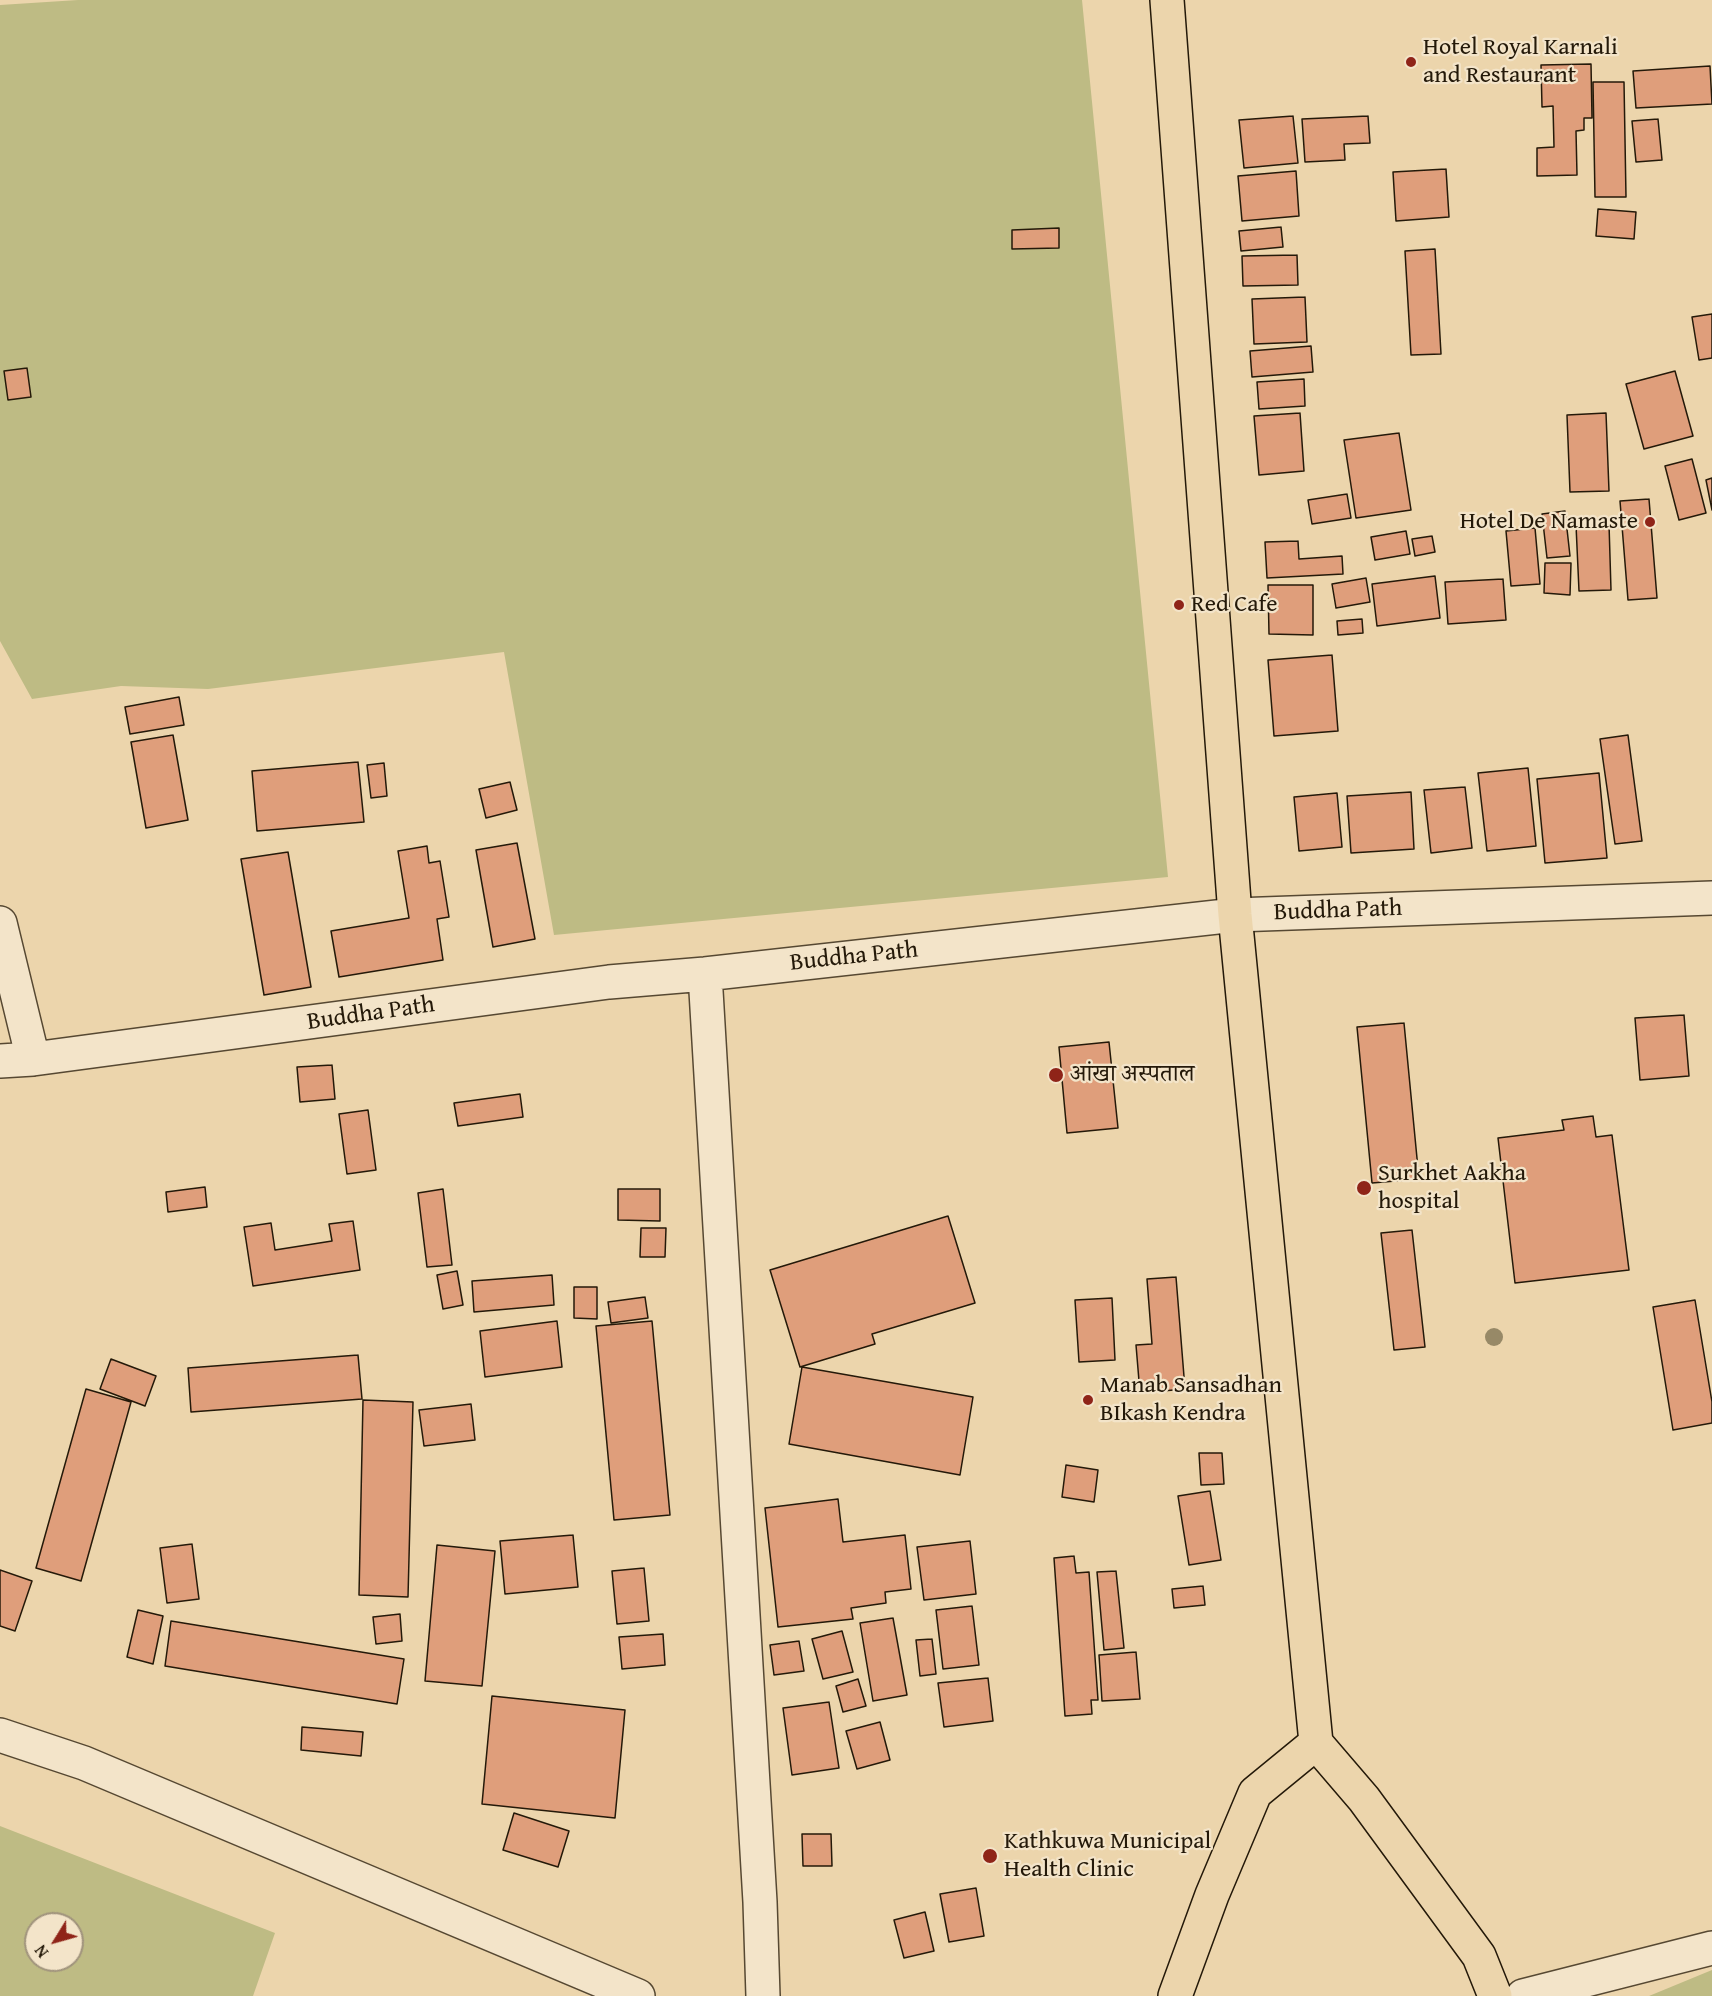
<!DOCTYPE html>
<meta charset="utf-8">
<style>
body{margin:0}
#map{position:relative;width:1712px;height:1996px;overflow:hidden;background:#ecd5ac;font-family:"Gentium Book Plus",serif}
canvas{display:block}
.north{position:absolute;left:24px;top:1912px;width:60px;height:60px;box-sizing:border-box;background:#f3e4c9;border:2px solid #a0937c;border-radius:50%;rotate:233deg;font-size:16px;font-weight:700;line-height:24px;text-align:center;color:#241909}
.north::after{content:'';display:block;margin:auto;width:21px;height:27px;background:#8f2418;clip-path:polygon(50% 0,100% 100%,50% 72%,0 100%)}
</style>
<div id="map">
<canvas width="1712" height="1996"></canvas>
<div class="north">N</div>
</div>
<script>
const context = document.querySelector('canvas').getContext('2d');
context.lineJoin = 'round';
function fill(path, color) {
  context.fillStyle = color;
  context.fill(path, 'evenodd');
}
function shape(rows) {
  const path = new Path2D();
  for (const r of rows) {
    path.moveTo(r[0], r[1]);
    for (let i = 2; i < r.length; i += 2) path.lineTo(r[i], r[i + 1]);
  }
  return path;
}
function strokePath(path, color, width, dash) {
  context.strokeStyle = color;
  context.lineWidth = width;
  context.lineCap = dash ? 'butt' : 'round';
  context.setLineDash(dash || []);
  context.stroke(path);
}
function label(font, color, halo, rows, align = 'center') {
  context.font = font + ' "Gentium Book Plus","Noto Serif Devanagari",serif';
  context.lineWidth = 4.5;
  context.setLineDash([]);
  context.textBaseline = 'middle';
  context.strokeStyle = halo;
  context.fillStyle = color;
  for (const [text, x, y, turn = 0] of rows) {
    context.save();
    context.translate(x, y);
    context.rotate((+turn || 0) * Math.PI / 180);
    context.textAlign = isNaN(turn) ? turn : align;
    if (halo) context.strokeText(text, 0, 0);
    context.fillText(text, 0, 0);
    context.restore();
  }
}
fill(shape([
 [78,0,1082,0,1168,877,554,935,504,652,208,689,121,686,32,699,0,641,0,5],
 [0,1826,275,1933,253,1996,0,1996],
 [36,1924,72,1924,72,1960,36,1960],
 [1712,1970,1712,1996,1649,1996]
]), '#bebb84');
const building = shape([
 [1591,64,1592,118,1584,118,1584,130,1576,131,1577,175,1537,176,1537,148,1554,147,1553,106,1542,107,1541,65,1591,64],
 [1710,66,1712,104,1636,108,1633,71,1710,66],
 [1593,82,1624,82,1626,197,1595,197,1593,82],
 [1293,116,1298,163,1244,168,1239,120,1293,116],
 [1368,116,1370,143,1344,144,1345,160,1305,162,1302,119,1368,116],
 [1658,119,1662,160,1636,162,1632,121,1658,119],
 [1446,169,1449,217,1396,221,1393,172,1446,169],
 [1296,171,1299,216,1242,221,1238,176,1296,171],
 [1598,209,1636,212,1634,239,1596,236,1598,209],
 [1281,227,1283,247,1241,251,1239,231,1281,227],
 [1059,228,1059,248,1012,249,1012,230,1059,228],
 [1435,249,1441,354,1411,355,1405,251,1435,249],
 [1297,255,1298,285,1243,286,1242,256,1297,255],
 [1305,297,1307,342,1254,344,1252,299,1305,297],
 [1712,314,1712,358,1699,360,1692,317,1712,314],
 [1311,346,1313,372,1252,377,1250,351,1311,346],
 [27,368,31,397,8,400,4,371,27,368],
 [1675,371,1693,436,1644,449,1626,384,1675,371],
 [1304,379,1305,406,1259,409,1257,382,1304,379],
 [1300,413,1304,471,1259,475,1254,416,1300,413],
 [1606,413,1609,491,1570,492,1567,415,1606,413],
 [1399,433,1411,510,1356,518,1344,440,1399,433],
 [1692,459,1706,513,1679,520,1665,466,1692,459],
 [1712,478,1712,510,1706,480,1712,478],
 [1347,494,1351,518,1312,524,1308,500,1347,494],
 [1649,499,1657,598,1628,600,1620,501,1649,499],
 [1565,511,1570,556,1547,558,1542,514,1565,511],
 [1609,524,1611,590,1579,591,1576,525,1609,524],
 [1535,528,1540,584,1511,586,1506,531,1535,528],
 [1406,531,1410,554,1375,560,1371,537,1406,531],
 [1432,536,1435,552,1415,556,1412,539,1432,536],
 [1298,541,1299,559,1342,556,1343,574,1267,578,1265,542,1298,541],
 [1545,563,1571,563,1570,595,1544,593,1545,563],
 [1435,576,1440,618,1377,626,1372,584,1435,576],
 [1366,578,1370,602,1336,608,1332,584,1366,578],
 [1503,579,1506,620,1448,624,1445,582,1503,579],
 [1268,585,1313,585,1313,635,1269,634,1268,585],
 [1362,619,1363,633,1338,635,1337,621,1362,619],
 [1332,655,1338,731,1274,736,1268,660,1332,655],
 [179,697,184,725,130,734,125,707,179,697],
 [173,735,188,820,146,828,131,742,173,735],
 [1628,735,1642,841,1615,844,1600,739,1628,735],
 [358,762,364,822,257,831,252,771,358,762],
 [384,763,387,796,371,798,367,765,384,763],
 [1528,768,1536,846,1487,851,1478,773,1528,768],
 [1599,773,1607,858,1545,863,1537,779,1599,773],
 [510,782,517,810,486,818,479,789,510,782],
 [1465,787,1472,848,1431,853,1424,790,1465,787],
 [1411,792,1414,849,1351,853,1347,796,1411,792],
 [1337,793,1342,847,1299,851,1294,797,1337,793],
 [517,843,535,939,493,947,476,850,517,843],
 [427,846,429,863,440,861,449,917,437,919,443,960,339,977,331,931,409,918,398,851,427,846],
 [288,852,311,987,264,995,241,859,288,852],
 [1684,1015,1689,1076,1640,1080,1635,1018,1684,1015],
 [1404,1023,1419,1179,1372,1183,1357,1027,1404,1023],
 [1109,1042,1118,1128,1067,1133,1059,1047,1109,1042],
 [332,1065,335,1099,300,1102,297,1067,332,1065],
 [520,1094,523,1117,458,1126,454,1103,520,1094],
 [368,1110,376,1170,347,1174,339,1114,368,1110],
 [1593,1116,1596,1137,1612,1135,1629,1270,1515,1283,1498,1138,1564,1130,1562,1120,1593,1116],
 [205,1187,207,1207,168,1212,166,1192,205,1187],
 [443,1189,452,1265,427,1267,418,1193,443,1189],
 [618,1189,660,1189,660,1221,618,1220,618,1189],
 [948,1216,975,1303,872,1334,875,1344,800,1367,770,1270,948,1216],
 [353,1221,360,1270,253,1286,244,1227,271,1223,275,1250,332,1241,329,1224,353,1221],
 [641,1228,666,1228,665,1257,640,1257,641,1228],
 [1412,1230,1425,1347,1394,1350,1381,1233,1412,1230],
 [457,1271,463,1305,443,1309,437,1275,457,1271],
 [552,1275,554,1305,474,1312,472,1281,552,1275],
 [1176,1277,1185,1389,1140,1393,1136,1345,1152,1344,1147,1279,1176,1277],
 [574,1287,597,1287,597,1319,574,1318,574,1287],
 [645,1297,648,1318,611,1323,608,1302,645,1297],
 [1112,1298,1115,1360,1079,1362,1075,1300,1112,1298],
 [1695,1300,1712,1402,1712,1423,1673,1430,1653,1307,1695,1300],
 [557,1321,562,1367,485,1377,480,1331,557,1321],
 [652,1321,670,1515,614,1520,596,1326,652,1321],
 [358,1355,362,1399,191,1412,188,1368,358,1355],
 [111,1359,156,1376,145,1406,100,1389,111,1359],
 [802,1367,973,1397,960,1475,789,1444,802,1367],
 [86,1389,131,1402,81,1581,36,1568,86,1389],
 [363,1400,413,1402,408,1597,359,1595,363,1400],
 [471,1404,475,1440,424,1446,419,1410,471,1404],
 [1199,1453,1222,1453,1224,1484,1201,1485,1199,1453],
 [1066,1465,1098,1470,1094,1502,1062,1497,1066,1465],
 [1210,1491,1221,1560,1189,1565,1178,1496,1210,1491],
 [838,1499,843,1542,905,1535,911,1589,885,1592,886,1603,851,1608,853,1619,778,1627,765,1508,838,1499],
 [573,1535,578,1587,505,1594,500,1541,573,1535],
 [970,1541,976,1594,924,1600,917,1547,970,1541],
 [192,1544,199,1599,167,1603,160,1548,192,1544],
 [437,1545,495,1551,482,1686,425,1681,437,1545],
 [1074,1556,1076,1573,1089,1572,1098,1700,1091,1700,1092,1714,1065,1716,1054,1558,1074,1556],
 [644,1568,649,1621,617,1624,612,1571,644,1568],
 [0,1570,32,1581,15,1631,0,1626,0,1570],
 [1116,1571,1124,1648,1104,1650,1097,1572,1116,1571],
 [1203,1586,1205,1605,1174,1608,1172,1589,1203,1586],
 [972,1606,979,1665,943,1669,936,1610,972,1606],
 [138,1610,163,1616,153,1664,127,1657,138,1610],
 [400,1614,402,1641,376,1644,373,1617,400,1614],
 [893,1618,907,1695,873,1701,860,1623,893,1618],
 [171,1621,404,1659,397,1704,165,1666,171,1621],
 [842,1631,853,1672,823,1679,812,1639,842,1631],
 [663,1634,665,1665,622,1669,619,1637,663,1634],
 [932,1639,936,1674,920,1676,916,1640,932,1639],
 [799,1641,804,1671,774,1675,770,1645,799,1641],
 [1136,1652,1140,1699,1102,1701,1099,1655,1136,1652],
 [988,1678,993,1721,944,1727,938,1683,988,1678],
 [858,1679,866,1706,843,1712,836,1686,858,1679],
 [492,1696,625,1710,615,1818,482,1804,492,1696],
 [829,1702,839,1768,792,1775,783,1708,829,1702],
 [880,1722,890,1760,857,1769,846,1731,880,1722],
 [302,1727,363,1732,361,1756,301,1750,302,1727],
 [514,1813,569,1831,558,1867,503,1850,514,1813],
 [802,1834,831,1834,832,1866,803,1866,802,1834],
 [976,1888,984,1936,949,1942,940,1894,976,1888],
 [925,1912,934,1951,904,1958,894,1920,925,1912]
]);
fill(building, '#df9e7b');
strokePath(building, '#241909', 1.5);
const minor = shape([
 [0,923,33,1059],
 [705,974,760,1902,763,1996],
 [0,1061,33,1059,609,982,705,974,1235,915,1712,898],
 [0,1735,84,1763,638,1996],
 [1523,1996,1712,1948]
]);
const major = shape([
 [1167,0,1235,915,1316,1743,1364,1799,1479,1956,1495,1996],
 [1175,1996,1212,1895,1255,1793,1316,1743]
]);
strokePath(minor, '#564832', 36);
strokePath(major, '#241909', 36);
strokePath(minor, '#f3e4c9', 33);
strokePath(major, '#ecd5ac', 33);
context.fillStyle = '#978967';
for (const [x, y] of [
 [1494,1337]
]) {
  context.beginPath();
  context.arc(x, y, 9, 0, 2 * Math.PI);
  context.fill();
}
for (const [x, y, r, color] of [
 [1411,62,6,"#8f2418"],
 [1650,522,6,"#8f2418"],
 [1179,605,6,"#8f2418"],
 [1056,1075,8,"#8f2418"],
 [1364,1188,8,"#8f2418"],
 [1088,1400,6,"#8f2418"],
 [990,1856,8,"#8f2418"]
]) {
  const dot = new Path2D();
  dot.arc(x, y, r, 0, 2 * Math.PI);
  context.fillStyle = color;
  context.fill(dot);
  strokePath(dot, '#f3e4c9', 2);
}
label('24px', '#241909', '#f3e4c9', [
 ["Hotel Royal Karnali",1423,48],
 ["and Restaurant",1423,76],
 ["Hotel De Namaste",1638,522,"right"],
 ["Red Cafe",1191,605],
 ["आंखा अस्पताल",1070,1075],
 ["Surkhet Aakha",1378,1174],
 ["hospital",1378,1202],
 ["Manab Sansadhan",1100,1386],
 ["BIkash Kendra",1100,1414],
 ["Kathkuwa Municipal",1004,1842],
 ["Health Clinic",1004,1870]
], 'left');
label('24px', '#241909', '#f3e4c9', [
 ["Buddha Path",1338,911,-2],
 ["Buddha Path",854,957,-6],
 ["Buddha Path",371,1014,-8]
]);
</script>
